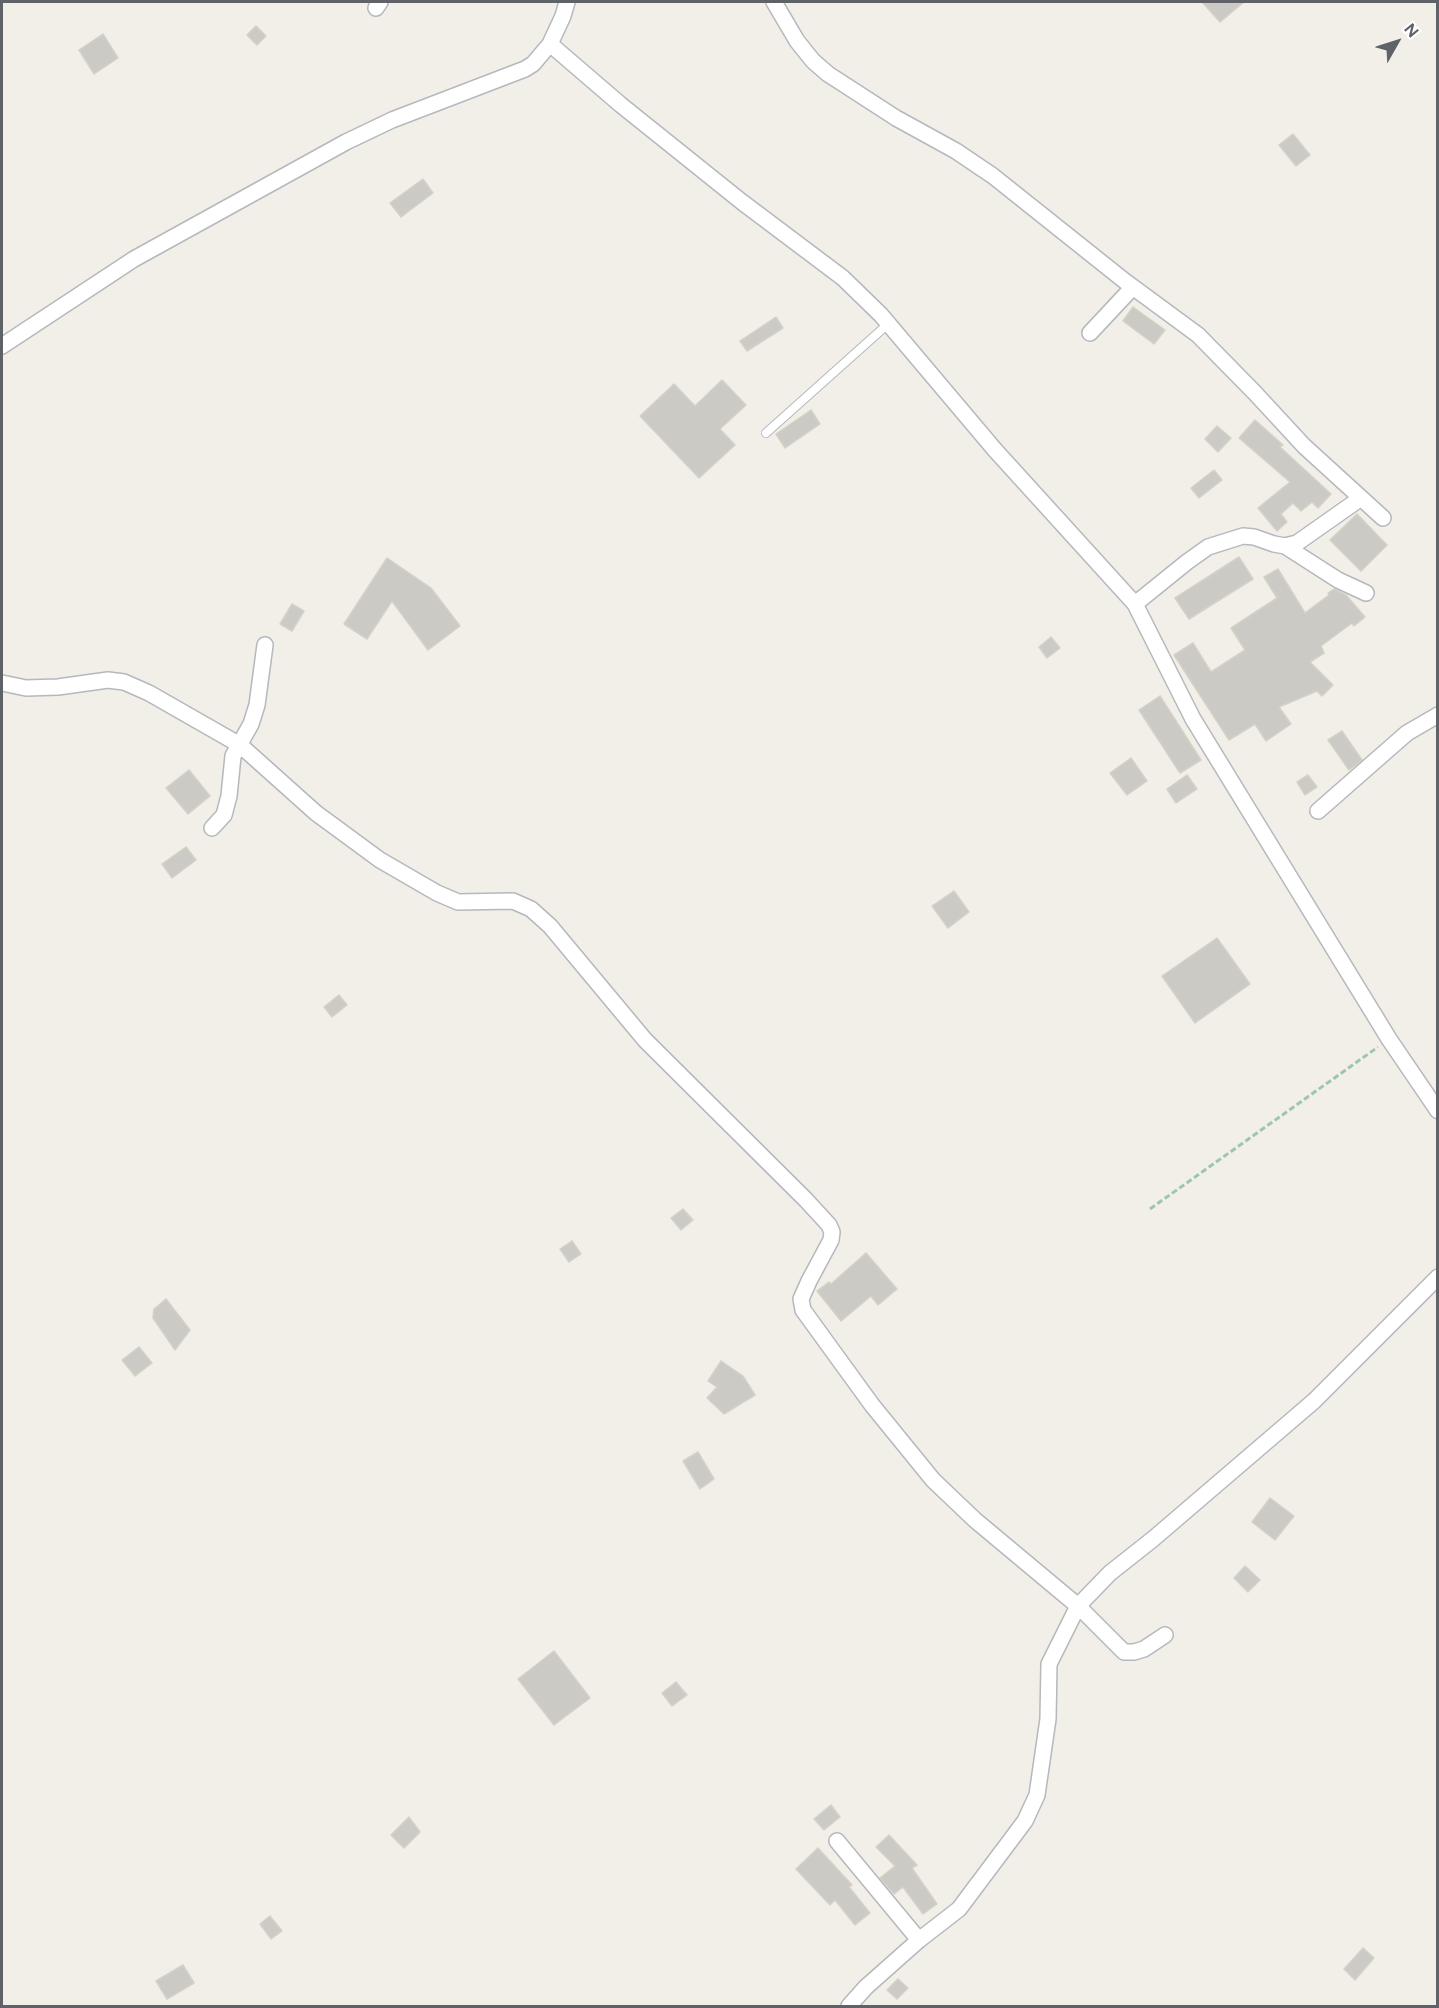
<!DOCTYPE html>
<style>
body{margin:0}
#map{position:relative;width:1439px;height:2008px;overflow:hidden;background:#f1efe8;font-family:Figtree,sans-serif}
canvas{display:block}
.frame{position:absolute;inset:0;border:3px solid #5f6368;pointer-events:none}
.north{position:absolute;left:1367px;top:12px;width:60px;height:60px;-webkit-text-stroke:4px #fff;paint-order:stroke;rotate:51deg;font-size:16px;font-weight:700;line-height:24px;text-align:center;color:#5f6368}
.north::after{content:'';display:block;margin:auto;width:21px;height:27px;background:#5f6368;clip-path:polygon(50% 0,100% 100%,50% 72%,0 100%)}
</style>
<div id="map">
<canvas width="1439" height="2008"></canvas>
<div class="frame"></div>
<div class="north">N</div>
</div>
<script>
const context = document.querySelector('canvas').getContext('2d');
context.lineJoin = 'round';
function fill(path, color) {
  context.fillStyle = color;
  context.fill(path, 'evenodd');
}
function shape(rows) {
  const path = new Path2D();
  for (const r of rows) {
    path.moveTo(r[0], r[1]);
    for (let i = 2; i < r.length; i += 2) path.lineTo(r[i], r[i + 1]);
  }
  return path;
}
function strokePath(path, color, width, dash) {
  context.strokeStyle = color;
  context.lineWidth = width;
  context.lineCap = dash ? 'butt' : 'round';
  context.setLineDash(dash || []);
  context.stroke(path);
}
const building = shape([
 [1202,2,1244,2,1220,22,1202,2],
 [256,26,266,36,257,45,247,35,256,26],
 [103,34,118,58,94,74,79,50,103,34],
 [1293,134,1310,155,1296,166,1279,145,1293,134],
 [423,179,433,193,401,217,390,203,423,179],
 [1133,307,1165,330,1154,344,1123,321,1133,307],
 [776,317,783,328,747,351,740,341,776,317],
 [722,380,746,405,720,429,735,445,699,478,640,416,674,384,695,406,722,380],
 [811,410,820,424,785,448,776,434,811,410],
 [1255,420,1283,445,1280,447,1331,494,1318,508,1312,502,1301,511,1293,503,1281,514,1287,522,1277,531,1258,508,1290,482,1239,438,1255,420],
 [1217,426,1231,438,1218,452,1205,439,1217,426],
 [1214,470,1222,480,1199,498,1191,488,1214,470],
 [1357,514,1387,545,1361,571,1330,540,1357,514],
 [1239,557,1253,579,1189,619,1175,598,1239,557],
 [387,558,431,588,460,626,428,650,392,601,367,639,344,624,387,558],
 [1278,569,1305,613,1329,595,1328,593,1334,589,1346,595,1365,617,1354,626,1352,623,1321,646,1324,653,1310,662,1333,685,1322,696,1317,691,1279,707,1291,724,1266,741,1255,724,1229,740,1174,655,1193,643,1211,672,1245,650,1231,628,1277,598,1264,577,1278,569],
 [292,604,304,611,292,631,280,624,292,604],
 [1051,637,1060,648,1047,658,1039,647,1051,637],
 [1160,696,1201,760,1180,773,1139,710,1160,696],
 [1342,731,1362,760,1349,770,1328,740,1342,731],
 [1131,758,1147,781,1127,795,1110,773,1131,758],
 [189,770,210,796,188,814,166,788,189,770],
 [1187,775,1197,789,1176,803,1167,789,1187,775],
 [1308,775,1317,787,1305,795,1297,782,1308,775],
 [186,847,196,860,172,878,162,864,186,847],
 [954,891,969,912,948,928,932,906,954,891],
 [1217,938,1250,984,1195,1023,1162,976,1217,938],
 [339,995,347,1005,332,1017,324,1007,339,995],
 [683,1209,693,1220,681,1230,671,1218,683,1209],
 [572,1241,581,1254,569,1262,560,1249,572,1241],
 [866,1253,897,1289,878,1305,871,1296,841,1321,817,1291,829,1282,831,1284,866,1253],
 [166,1299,190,1330,175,1350,153,1318,154,1309,166,1299],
 [139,1347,152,1363,135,1376,122,1360,139,1347],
 [721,1361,743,1376,755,1395,724,1414,707,1398,717,1387,708,1381,721,1361],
 [698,1452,714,1479,700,1489,683,1461,698,1452],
 [1270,1498,1294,1516,1275,1540,1252,1522,1270,1498],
 [1245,1566,1260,1580,1248,1592,1234,1578,1245,1566],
 [554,1651,590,1698,554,1725,518,1679,554,1651],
 [676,1682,687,1695,672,1706,662,1693,676,1682],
 [831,1805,840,1817,824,1830,814,1819,831,1805],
 [409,1817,420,1832,404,1848,391,1835,409,1817],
 [889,1835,917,1865,912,1868,937,1904,923,1914,903,1887,894,1894,880,1878,895,1866,876,1847,889,1835],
 [818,1848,852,1885,849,1887,870,1913,855,1925,835,1900,830,1905,796,1869,818,1848],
 [270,1916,282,1931,271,1939,260,1924,270,1916],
 [1363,1948,1374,1958,1355,1980,1344,1969,1363,1948],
 [183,1965,194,1983,167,1999,156,1981,183,1965],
 [898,1979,908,1988,897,1999,887,1990,898,1979]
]);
fill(building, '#cccac5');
strokePath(building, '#d6d1c6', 1.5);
const lane = shape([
 [766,433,888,324]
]);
const street = shape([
 [774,2,797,41,813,61,828,74,896,118,956,151,993,176,1126,282,1198,335,1255,393,1304,446,1383,518],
 [376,8,380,2],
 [550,44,621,105,742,202,843,278,881,315,995,450,1135,604,1193,719,1389,1039,1438,1111],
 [1090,333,1133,287],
 [2,346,134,259,346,142,392,120,525,69,533,64,550,44,563,16,567,2],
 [1285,546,1338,580,1366,593],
 [1135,604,1187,562,1208,547,1243,536,1254,537,1274,544,1285,546,1297,543,1361,498],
 [2,683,26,688,58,687,108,680,124,682,149,693,240,745,316,813,380,860,437,893,458,902,513,901,531,909,550,926,645,1040,806,1200,829,1225,832,1232,831,1240,809,1281,801,1299,803,1310,872,1405,933,1480,975,1520,1078,1606,1049,1664,1048,1719,1037,1795,1025,1821,959,1909,919,1940,866,1987,849,2006],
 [1318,811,1407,733,1438,715],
 [212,828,224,815,229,796,233,756,251,724,257,705,265,645],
 [1165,1635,1144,1649,1134,1652,1124,1652,1078,1606,1110,1573,1153,1539,1314,1401,1438,1277],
 [837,1841,919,1940]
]);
strokePath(lane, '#b5b8bc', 10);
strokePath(street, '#b5b8bc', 18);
strokePath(shape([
 [1150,1209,1378,1047]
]), '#9cc7a9', 3, [6, 3]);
strokePath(lane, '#fff', 8);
strokePath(street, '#fff', 15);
</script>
